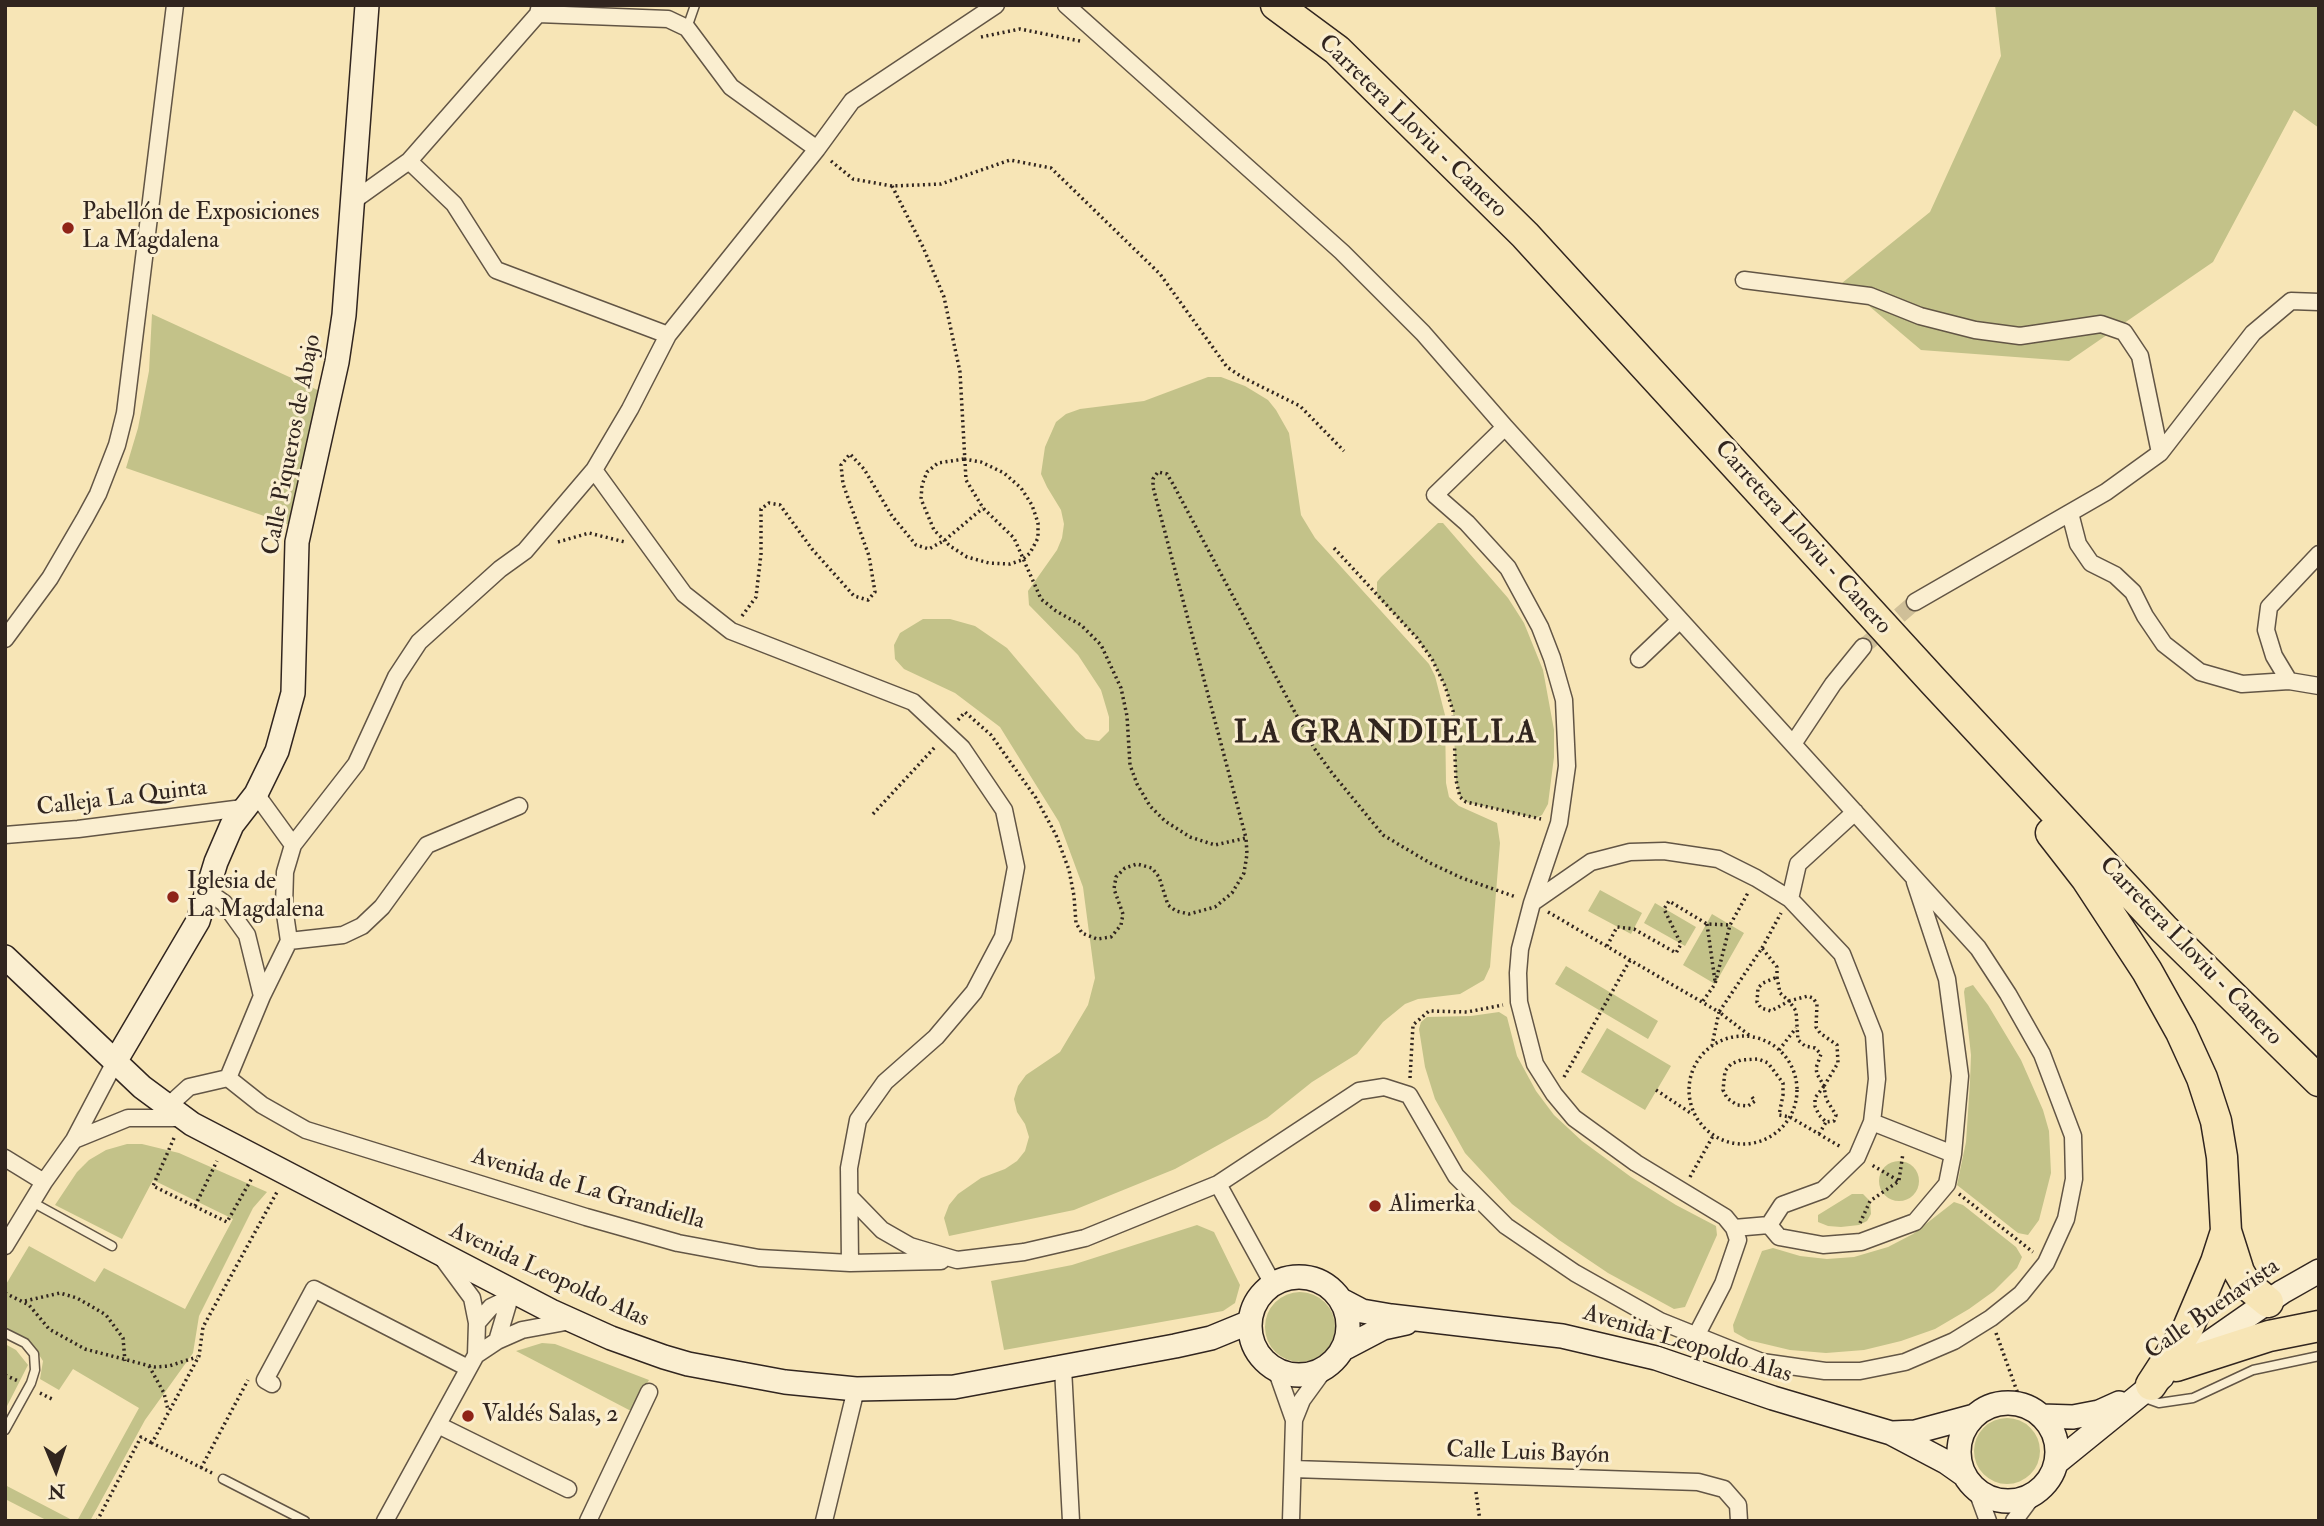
<!DOCTYPE html>
<meta charset="utf-8">
<style>
body{margin:0}
#map{position:relative;width:2324px;height:1526px;overflow:hidden;background:#f7e5b6;font-family:"IM FELL Double Pica",serif}
canvas{display:block}
.frame{position:absolute;inset:0;border:7px solid #31251f;pointer-events:none}
.north{position:absolute;left:21px;top:1435px;width:70px;height:70px;-webkit-text-stroke:5px #faeed0;paint-order:stroke;rotate:178deg;font-size:19px;font-weight:700;line-height:28px;text-align:center;color:#31251f}
.north::after{content:'';display:block;margin:auto;width:24px;height:32px;background:#31251f;clip-path:polygon(50% 0,100% 100%,50% 72%,0 100%)}
</style>
<div id="map">
<canvas width="2324" height="1526"></canvas>
<div class="frame"></div>
<div class="north">N</div>
</div>
<script>
const context = document.querySelector('canvas').getContext('2d');
context.lineJoin = 'round';
function fill(path, color) {
  context.fillStyle = color;
  context.fill(path, 'evenodd');
}
function shape(rows) {
  const path = new Path2D();
  for (const r of rows) {
    if (r.length === 3) {
      path.moveTo(r[0] + r[2], r[1]);
      path.arc(r[0], r[1], r[2], 0, 2 * Math.PI);
      continue;
    }
    path.moveTo(r[0], r[1]);
    for (let i = 2; i < r.length; i += 2) path.lineTo(r[i], r[i + 1]);
  }
  return path;
}
function strokePath(path, color, width, dash) {
  context.strokeStyle = color;
  context.lineWidth = width;
  context.lineCap = dash ? 'butt' : 'round';
  context.setLineDash(dash || []);
  context.stroke(path);
}
function label(font, color, halo, rows, align = 'center') {
  context.font = font + ' "IM FELL Double Pica",serif';
  context.lineWidth = 6;
  context.setLineDash([]);
  context.textBaseline = 'middle';
  context.strokeStyle = halo;
  context.fillStyle = color;
  for (const [text, x, y, turn = 0] of rows) {
    context.save();
    context.translate(x, y);
    context.rotate((+turn || 0) * Math.PI / 180);
    context.textAlign = isNaN(turn) ? turn : align;
    if (halo) context.strokeText(text, 0, 0);
    context.fillText(text, 0, 0);
    context.restore();
  }
}
fill(shape([
 [1995,5,2319,5,2319,128,2294,110,2213,262,2069,361,1921,350,1842,283,1930,212,2001,56],
 [152,314,322,392,290,525,126,468,138,428,149,371],
 [1208,377,1221,377,1245,386,1268,400,1276,410,1289,433,1301,515,1315,538,1429,664,1435,676,1445,715,1446,783,1449,797,1459,806,1497,823,1500,843,1490,967,1484,980,1460,994,1418,999,1405,1004,1383,1022,1357,1054,1312,1082,1267,1118,1175,1169,1074,1210,949,1236,944,1218,949,1205,958,1194,981,1178,1005,1169,1017,1161,1025,1151,1029,1137,1025,1124,1017,1112,1014,1099,1018,1086,1026,1075,1060,1052,1088,1005,1095,978,1083,887,1059,822,1000,727,955,693,904,669,895,659,894,645,900,633,923,619,950,619,975,626,1007,648,1076,730,1086,739,1099,741,1109,731,1109,717,1101,690,1078,655,1029,605,1028,591,1057,550,1062,538,1064,524,1061,510,1047,487,1041,474,1045,447,1056,422,1066,414,1080,409,1144,401],
 [1438,523,1443,523,1508,598,1524,623,1543,670,1554,730,1554,757,1548,804,1542,815,1536,818,1466,802,1460,797,1456,780,1453,711,1445,686,1432,659,1417,638,1377,596,1377,582,1381,577],
 [1600,890,1642,913,1631,934,1588,911],
 [1655,903,1696,927,1685,946,1644,923],
 [1712,914,1744,933,1715,984,1683,965],
 [1566,966,1658,1021,1648,1039,1555,984],
 [1973,985,1988,1005,2021,1060,2043,1110,2049,1131,2051,1173,2039,1220,2028,1235,2018,1233,1957,1185,1966,1142,1970,1082,1971,1055,1964,992,1965,988],
 [1499,1012,1507,1017,1517,1056,1536,1091,1554,1115,1582,1141,1631,1177,1676,1205,1716,1226,1717,1235,1685,1307,1674,1309,1608,1273,1559,1240,1512,1204,1465,1153,1435,1099,1425,1067,1419,1029,1421,1022,1427,1017,1471,1016],
 [1607,1028,1671,1066,1645,1110,1581,1072],
 [127,1144,142,1144,179,1153,267,1192,253,1208,199,1316,193,1353,145,1420,90,1521,77,1521,139,1408,73,1369,59,1390,40,1379,43,1361,32,1344,5,1330,5,1286,29,1246,95,1282,104,1268,185,1309,233,1219,153,1180,122,1239,55,1205,77,1172,89,1160,106,1150],
 [1899,1181,20],
 [1852,1194,1863,1194,1870,1201,1871,1214,1867,1221,1859,1225,1841,1227,1828,1226,1818,1222,1818,1215],
 [1954,1202,1963,1205,2016,1247,2022,1257,2017,1268,1994,1291,1969,1309,1935,1329,1901,1341,1864,1350,1826,1353,1790,1350,1748,1340,1734,1332,1733,1325,1762,1251,1773,1248,1800,1256,1827,1259,1854,1257,1888,1247,1913,1234],
 [1197,1225,1214,1232,1240,1285,1235,1303,1223,1311,1004,1350,991,1281,1072,1265],
 [1300,1327,35],
 [542,1343,555,1344,649,1380,631,1411,516,1351],
 [5,1344,16,1350,28,1365,5,1410],
 [2007,1451,33],
 [5,1485,74,1521,48,1521,5,1499]
]), '#c3c289');
strokePath(shape([
 [1863,647,1915,602]
]), '#cfbf98', 16, [16, 8]);
const lane = shape([
 [687,28,695,5],
 [32,1202,112,1246],
 [5,1333,25,1343,34,1354,35,1370,31,1383,5,1430],
 [2142,1397,2159,1403,2193,1398,2253,1370,2319,1356],
 [223,1479,305,1521]
]);
const street = shape([
 [538,14,668,19,687,28,731,87,817,149],
 [409,161,454,204,496,270,668,335],
 [353,201,409,161,538,14,540,5],
 [1744,280,1870,296,1920,316,1975,330,2020,336,2101,324,2124,332,2140,356,2160,453],
 [1505,427,1435,495,1467,523,1508,568,1540,627,1552,658,1564,700,1567,766,1559,823,1532,903,1520,949,1518,973,1519,1002,1535,1064,1554,1094,1574,1118,1636,1163,1725,1217,1734,1228,1738,1240,1723,1284,1696,1336],
 [594,470,684,594,731,631,913,702,962,748,1004,810,1016,867,1003,937,974,992,936,1037,885,1082,858,1120,849,1168,850,1263],
 [2070,513,2078,544,2091,563,2115,575,2133,592,2145,616,2164,644,2200,672,2242,684,2289,681,2319,686],
 [1915,602,2106,492,2160,453,2253,333,2291,301,2319,302],
 [5,639,50,578,85,518,98,494,117,445,125,413,175,5],
 [1639,659,1680,620],
 [2289,681,2274,656,2266,630,2269,607,2319,554],
 [1793,744,1833,684,1863,647],
 [256,794,293,845],
 [5,835,78,829,243,808],
 [207,891,224,903,247,935,262,996],
 [1790,899,1798,864,1855,812],
 [1532,903,1591,862,1630,852,1664,851,1718,859,1756,878,1790,899,1842,954,1874,1035,1877,1079,1872,1122,1857,1157,1823,1190,1782,1205,1769,1225,1779,1237,1823,1245,1861,1242,1915,1222,1947,1184,1953,1154,1960,1076,1947,979,1915,882],
 [289,941,343,935,362,926,382,907,427,845,519,806],
 [228,1078,262,996,289,941,284,907,285,872,293,845,356,764,396,677,419,642,500,569,525,551,594,470,630,409,668,335,817,149,852,101,996,5],
 [228,1078,262,1105,306,1130,586,1217,678,1243,759,1258,850,1263,941,1261],
 [167,1107,189,1087,228,1078],
 [1872,1122,1953,1154],
 [74,1140,128,1118,183,1118],
 [5,1158,44,1182],
 [1218,1184,1273,1284],
 [850,1197,882,1230,910,1246,957,1260,1024,1252,1085,1238,1218,1184,1359,1091,1384,1087,1409,1095,1456,1176,1506,1226,1575,1273,1660,1321,1762,1362,1825,1371,1860,1371,1905,1362,1954,1341,1991,1318,2021,1294,2046,1263,2066,1219,2074,1179,2073,1136,2042,1054,2008,994,1978,948,1505,427,1423,333,1342,252,1066,5],
 [1734,1228,1769,1225],
 [5,1246,44,1182,74,1140,115,1062],
 [441,1256,472,1298,477,1323,476,1355],
 [477,1323,491,1307,516,1295],
 [497,1341,508,1304,507,1293,501,1285],
 [1063,1368,1071,1521],
 [1276,1369,1294,1420,1291,1521],
 [272,1384,265,1380,314,1289,468,1368],
 [1294,1420,1302,1400,1326,1367],
 [438,1425,568,1489],
 [1293,1469,1698,1482,1724,1489,1738,1505,1739,1521],
 [1977,1491,1988,1521],
 [385,1521,476,1355,497,1341,522,1330,571,1321],
 [588,1521,649,1392],
 [824,1521,856,1389],
 [2014,1521,2034,1494]
]);
const secondary = shape([
 [5,957,142,1087,192,1124,551,1311,611,1338,664,1357,688,1364,785,1382,856,1389,954,1387,1175,1346,1211,1338,1250,1322],
 [115,1062,198,921,216,862,232,825,256,794,277,751,293,693,297,542,337,362,344,315,367,5],
 [1299,1326,49],
 [1341,1300,1362,1311,1391,1316,1562,1336,1656,1358,1773,1398,1891,1433,1946,1462,1963,1474],
 [1343,1349,1383,1328,1406,1323],
 [2193,1354,2282,1292,2319,1271],
 [2008,1452,49],
 [2041,1416,2073,1417,2099,1412,2119,1403],
 [1892,1433,1915,1432,1974,1416],
 [2056,1463,2162,1377]
]);
const highway = shape([
 [1276,5,1337,50,1525,235,1935,683,2164,929,2319,1081],
 [2051,833,2086,878,2147,971,2181,1032,2202,1078,2216,1121,2222,1157,2226,1231,2216,1262,2188,1328,2151,1385],
 [2226,1231,2239,1272,2246,1284,2268,1302],
 [2176,1366,2269,1336,2319,1326]
]);
strokePath(lane, '#625545', 11);
strokePath(street, '#625545', 19);
strokePath(secondary, '#31251f', 26);
strokePath(highway, '#31251f', 33);
strokePath(shape([
 [981,37,1020,29,1080,41],
 [831,161,853,179,892,186,941,184,1010,160,1051,168,1160,274,1227,367,1242,377,1300,406,1344,451],
 [892,186,923,247,944,297,960,372,966,480,983,508,1014,538,1041,599,1056,611,1081,625,1101,645,1121,688,1127,716,1130,765,1137,784,1150,806,1165,821,1190,837,1215,845,1246,838,1153,487,1153,479,1158,472,1167,474,1173,484,1314,748,1332,773,1383,835,1430,863,1462,878,1516,897],
 [964,459,981,462,1004,473,1021,488,1032,505,1038,523,1038,538,1030,553,1022,560,1010,564,989,563,967,557,950,546,934,530,921,499,922,485,927,472,938,463,964,459],
 [558,542,589,533,625,542],
 [1334,548,1417,638,1432,659,1445,686,1453,711,1456,780,1460,797,1466,802,1541,819],
 [742,616,756,597,761,554,761,509,769,503,780,505,812,549,854,596,868,600,875,592,869,556,843,484,841,465,850,454,864,469,892,516,916,545,929,549,945,540,983,508],
 [958,720,965,712,991,735,1036,798,1056,835,1069,870,1074,896,1076,923,1082,933,1097,939,1111,937,1121,925,1123,914,1114,889,1116,877,1125,868,1137,864,1152,868,1159,877,1168,905,1176,911,1189,914,1215,907,1232,893,1244,873,1247,854,1246,838],
 [873,814,935,747],
 [1548,912,1719,1012,1712,1045],
 [1707,924,1715,981],
 [1607,946,1617,927,1634,929,1676,953,1681,944,1664,909,1669,901,1707,924,1730,925],
 [1762,948,1781,913],
 [1777,977,1780,993,1789,1001,1771,1011,1761,1008,1757,1002,1758,988,1763,983,1777,977],
 [1703,1001,1715,984,1730,925,1749,891],
 [1749,1035,1719,1012,1762,948,1777,967,1777,977],
 [1743,1090,54],
 [1779,1050,1796,1028],
 [1564,1077,1630,960],
 [1410,1078,1413,1025,1429,1011,1467,1012,1503,1005],
 [1824,1086,1838,1063,1837,1045,1820,1033,1816,1027,1817,1004,1813,998,1808,996,1789,1001,1796,1011,1798,1040,1805,1046,1815,1048,1821,1054,1816,1068,1817,1074,1824,1086,1826,1099,1836,1115,1834,1121,1826,1122,1819,1115,1815,1106,1815,1098,1824,1086],
 [1656,1090,1692,1114],
 [1752,1097,1755,1101,1748,1106,1737,1105,1727,1098,1723,1090,1725,1071,1731,1064,1741,1060,1758,1059,1768,1063,1783,1083,1783,1095,1779,1115,1790,1117,1841,1147],
 [1819,1134,1826,1122],
 [174,1138,153,1186,227,1222,252,1178],
 [1690,1177,1713,1136],
 [1899,1180,1903,1153],
 [1959,1194,2033,1252],
 [195,1206,217,1161],
 [1860,1223,1870,1201,1899,1181,1872,1165],
 [5,1293,29,1305,49,1329,85,1349,154,1367,169,1366,197,1357],
 [25,1301,60,1293,77,1298,91,1306,106,1315,123,1338,125,1361],
 [1996,1333,2022,1405],
 [149,1366,164,1393,168,1410],
 [5,1375,18,1381],
 [40,1393,54,1400],
 [201,1468,248,1380],
 [212,1473,152,1443,199,1356,203,1327,277,1192],
 [1476,1492,1480,1521],
 [97,1521,141,1437,152,1443]
]), '#31251f', 3.5, [2, 3.5]);
strokePath(lane, '#faeed0', 8);
strokePath(street, '#faeed0', 16);
strokePath(secondary, '#faeed0', 23);
strokePath(highway, '#f7e5b6', 30);
for (const [x, y, r, color] of [
 [68,228,7,"#8f2418"],
 [173,897,7,"#8f2418"],
 [1375,1206,7,"#8f2418"],
 [468,1416,7,"#8f2418"]
]) {
  const dot = new Path2D();
  dot.arc(x, y, r, 0, 2 * Math.PI);
  context.fillStyle = color;
  context.fill(dot);
  strokePath(dot, '#faeed0', 2.5);
}
label('24px', '#31251f', '#faeed0', [
 ["Carretera Lloviu - Canero",1412,127,44],
 ["Calle Piqueros de Abajo",293,445,-79],
 ["Carretera Lloviu - Canero",1802,538,48],
 ["Calleja La Quinta",122,799,-7],
 ["Carretera Lloviu - Canero",2190,952,46],
 ["Avenida de La Grandiella",588,1190,16],
 ["Avenida Leopoldo Alas",549,1276,25],
 ["Calle Buenavista",2213,1310,-35],
 ["Avenida Leopoldo Alas",1687,1345,17],
 ["Calle Luis Bayón",1528,1454,2]
]);
label('24px', '#31251f', '#faeed0', [
 ["Pabellón de Exposiciones",82,214],
 ["La Magdalena",82,242],
 ["Iglesia de",187,883],
 ["La Magdalena",187,911],
 ["Alimerka",1389,1206],
 ["Valdés Salas, 2",482,1416]
], 'left');
context.letterSpacing = '2px';
label('bold 32px', '#31251f', '#faeed0', [
 ["LA GRANDIELLA",1386,735]
]);
context.letterSpacing = '0px';
</script>
